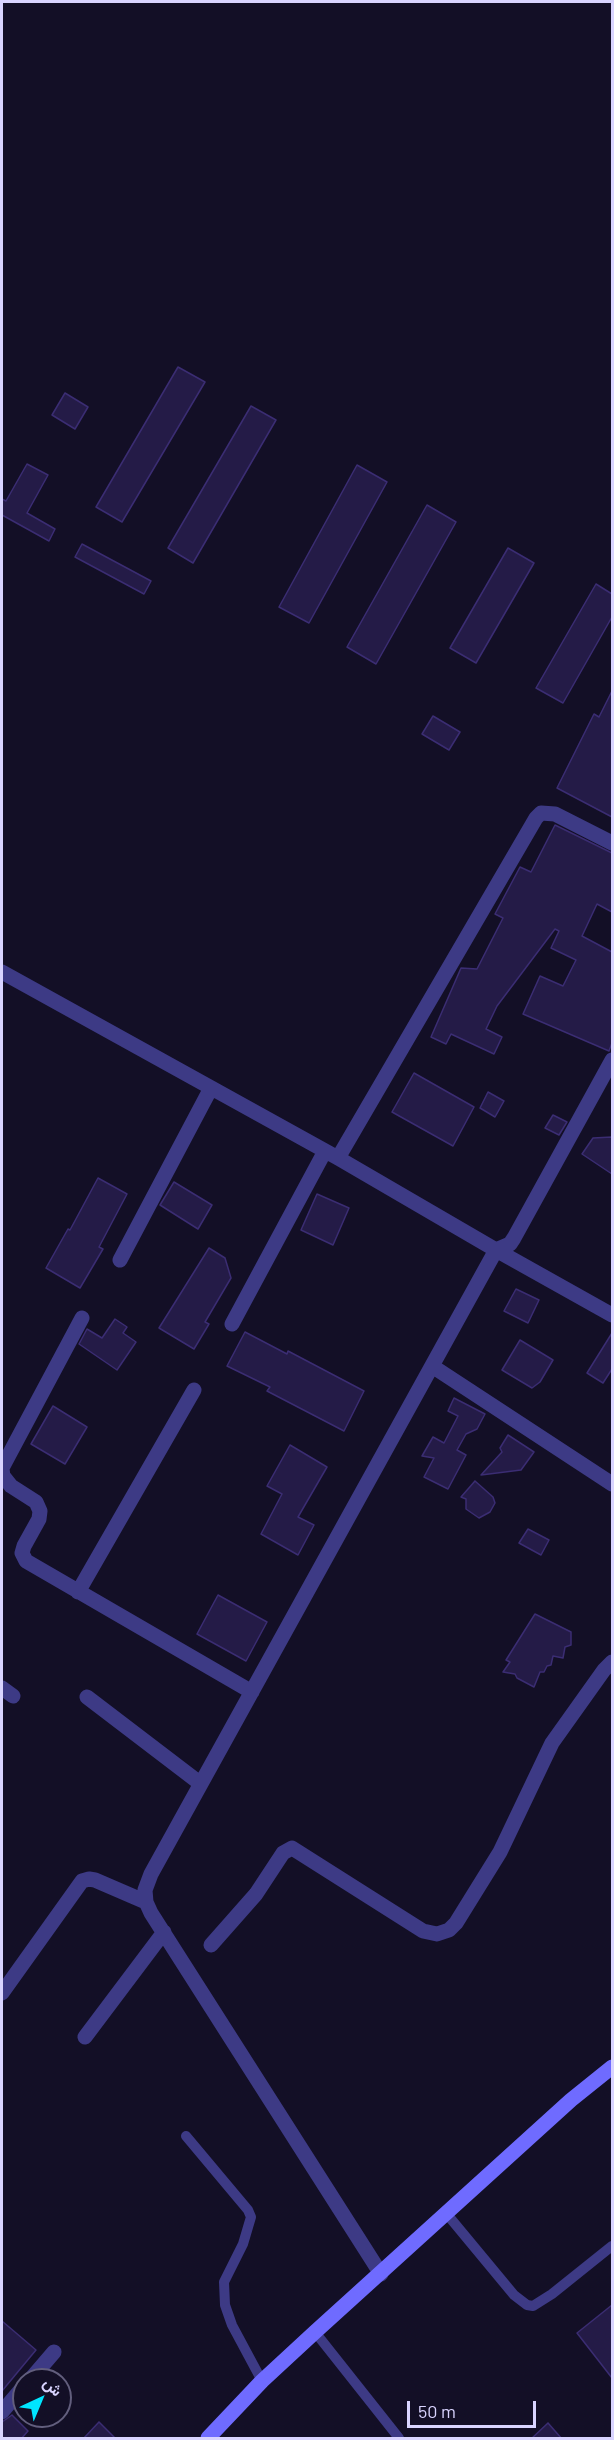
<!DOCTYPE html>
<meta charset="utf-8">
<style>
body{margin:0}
#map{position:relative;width:614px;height:2440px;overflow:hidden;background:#130f26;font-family:Barlow,Vazirmatn,sans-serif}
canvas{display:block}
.frame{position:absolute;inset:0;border:3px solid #d9d4ff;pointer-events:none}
.north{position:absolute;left:12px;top:2368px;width:60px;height:60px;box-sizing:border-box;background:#130f26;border:2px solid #625e7d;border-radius:50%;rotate:44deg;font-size:16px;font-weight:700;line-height:24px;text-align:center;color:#d9d4ff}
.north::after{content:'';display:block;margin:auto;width:21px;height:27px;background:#00e5ff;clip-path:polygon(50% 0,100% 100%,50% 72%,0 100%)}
.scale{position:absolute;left:407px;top:2401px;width:129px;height:27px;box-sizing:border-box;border:3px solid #d9d4ff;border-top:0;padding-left:8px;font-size:18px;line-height:21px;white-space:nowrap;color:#d9d4ff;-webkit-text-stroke:4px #130f26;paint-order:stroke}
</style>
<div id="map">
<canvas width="614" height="2440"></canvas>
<div class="frame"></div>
<div class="north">ش</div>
<div class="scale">50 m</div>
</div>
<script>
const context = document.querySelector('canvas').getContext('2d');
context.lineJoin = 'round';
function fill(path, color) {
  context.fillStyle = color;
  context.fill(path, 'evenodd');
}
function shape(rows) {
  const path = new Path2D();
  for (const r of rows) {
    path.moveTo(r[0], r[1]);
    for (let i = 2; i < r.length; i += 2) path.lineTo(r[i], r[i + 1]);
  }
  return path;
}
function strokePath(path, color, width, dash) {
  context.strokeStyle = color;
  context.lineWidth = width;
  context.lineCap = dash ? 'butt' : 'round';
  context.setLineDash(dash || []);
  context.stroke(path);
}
const building = shape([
 [178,367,205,382,122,522,96,507,178,367],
 [65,393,88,407,75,429,52,415,65,393],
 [251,406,276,420,193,563,168,548,251,406],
 [27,464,48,475,27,513,55,529,49,541,2,515,2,499,6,501,27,464],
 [357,465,387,482,309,623,279,607,357,465],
 [427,505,456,522,376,664,347,647,427,505],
 [82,544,151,581,144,594,75,557,82,544],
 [508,548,534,563,476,663,450,648,508,548],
 [596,584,612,594,612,617,563,703,536,688,596,584],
 [612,691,612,817,557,788,594,714,599,717,612,691],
 [433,716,460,732,449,750,422,734,433,716],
 [555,825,612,853,612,912,597,904,582,936,612,952,612,1043,609,1051,523,1014,540,976,563,986,576,960,551,948,559,931,555,929,497,1006,486,1029,502,1037,494,1054,451,1034,446,1044,431,1037,461,968,477,969,503,918,495,914,520,867,531,872,555,825],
 [414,1073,474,1107,453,1146,392,1112,414,1073],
 [488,1092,504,1101,495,1117,480,1108,488,1092],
 [553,1115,567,1122,559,1135,545,1128,553,1115],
 [612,1137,612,1174,582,1154,593,1138,612,1137],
 [98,1178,127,1194,99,1247,103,1249,80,1288,46,1268,68,1229,70,1230,98,1178],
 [174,1182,212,1205,198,1229,160,1205,174,1182],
 [317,1194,349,1208,333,1245,301,1230,317,1194],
 [209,1248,225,1258,231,1278,205,1322,209,1324,194,1349,159,1328,209,1248],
 [516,1289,539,1300,528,1323,504,1311,516,1289],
 [115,1319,127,1327,123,1333,136,1342,117,1370,79,1344,87,1329,102,1338,115,1319],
 [245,1332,287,1354,288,1351,364,1391,344,1431,267,1391,270,1387,227,1366,245,1332],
 [612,1333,612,1369,603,1383,587,1373,612,1333],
 [520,1340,553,1360,540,1382,532,1388,502,1370,520,1340],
 [454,1398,485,1414,477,1429,466,1434,457,1450,466,1455,448,1489,424,1477,434,1458,422,1456,433,1437,444,1443,458,1416,448,1411,454,1398],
 [53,1406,87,1427,65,1464,31,1444,53,1406],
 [508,1435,534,1452,521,1470,481,1475,502,1452,500,1448,508,1435],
 [290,1445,327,1467,298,1517,314,1525,298,1555,261,1534,282,1494,267,1486,290,1445],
 [475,1481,493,1497,495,1503,490,1512,479,1518,466,1509,466,1499,461,1497,475,1481],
 [528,1529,549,1540,541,1555,519,1543,528,1529],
 [218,1595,267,1622,246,1661,197,1634,218,1595],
 [535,1614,571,1632,571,1645,565,1647,563,1658,553,1656,551,1665,547,1666,544,1672,540,1672,534,1687,517,1678,515,1674,503,1672,510,1662,506,1660,535,1614],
 [612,2305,612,2378,577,2333,612,2305],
 [2,2321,36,2350,2,2391,2,2321],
 [12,2415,28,2431,21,2439,2,2439,2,2422,12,2415],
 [99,2422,116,2439,83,2439,99,2422],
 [548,2423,562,2439,531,2439,548,2423]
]);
fill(building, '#241b47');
strokePath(building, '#3b2d73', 1.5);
strokePath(shape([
 [186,2136,248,2210,251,2217,243,2244,224,2282,225,2305,232,2325,262,2381],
 [446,2213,514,2295,527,2305,533,2306,552,2294,612,2246],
 [315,2332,399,2438]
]), '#3d3a85', 10);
strokePath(shape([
 [2,972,338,1158,496,1250,612,1315],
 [338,1158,536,818,541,813,555,814,612,843],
 [120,1260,211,1088],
 [232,1324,325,1151],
 [432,1366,612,1484],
 [2,1468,82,1318],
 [2,1469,3,1476,11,1486,36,1502,40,1511,39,1519,24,1546,22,1553,26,1561,252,1692],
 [78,1592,194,1390],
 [2,1688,13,1696],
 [87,1697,201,1784],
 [211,1945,256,1894,283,1853,292,1848,423,1931,437,1934,449,1930,456,1923,500,1852,552,1743,604,1670,612,1662],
 [2,1993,82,1881,89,1879,95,1880,146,1902],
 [85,2037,164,1932],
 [381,2274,151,1913,146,1902,145,1890,151,1874,496,1250,510,1244,514,1238,612,1060],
 [30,2380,54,2352],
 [2,2412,24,2386]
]), '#3d3a85', 15);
strokePath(shape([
 [208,2438,262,2381,315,2332,571,2100,612,2067]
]), '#6f6bff', 15);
</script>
